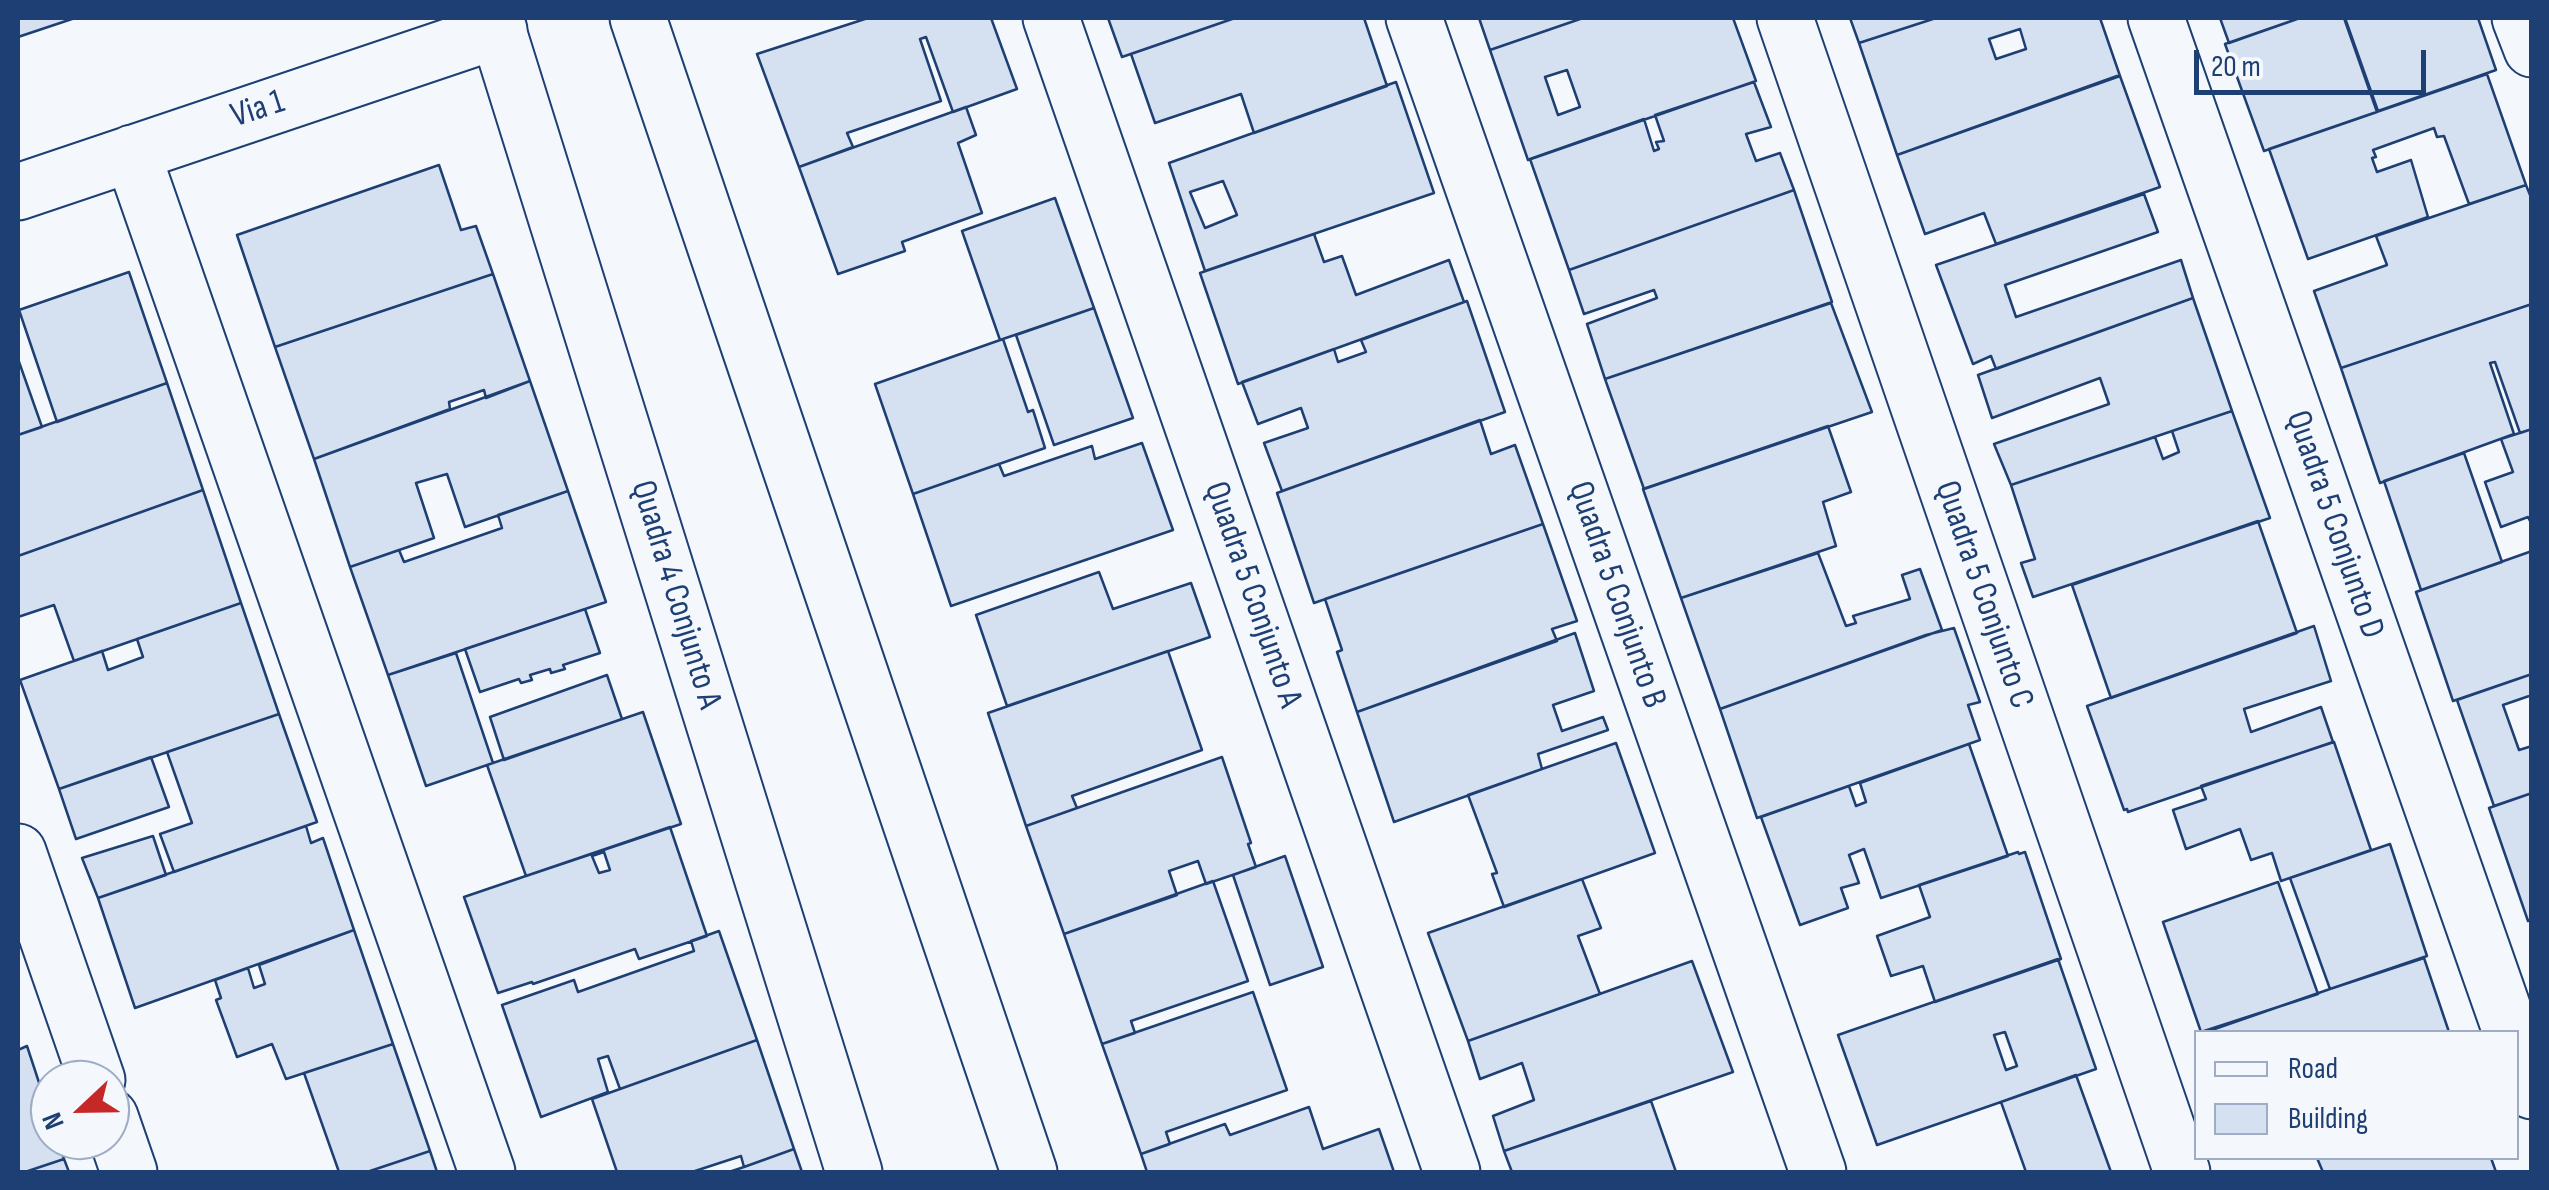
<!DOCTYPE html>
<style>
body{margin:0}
#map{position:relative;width:2549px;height:1190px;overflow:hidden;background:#f4f7fb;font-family:"Sofia Sans Condensed",sans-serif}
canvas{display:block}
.frame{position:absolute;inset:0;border:20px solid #1d3f73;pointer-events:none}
.legend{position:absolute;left:2194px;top:1030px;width:325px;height:130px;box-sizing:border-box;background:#f4f7fb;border:2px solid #9eadc5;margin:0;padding:12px 18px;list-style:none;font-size:30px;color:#1d3f73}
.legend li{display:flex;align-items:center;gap:20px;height:50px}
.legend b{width:50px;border:2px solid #9eadc5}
.north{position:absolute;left:30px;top:1060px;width:100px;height:100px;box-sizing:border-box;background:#f4f7fb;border:2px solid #9eadc5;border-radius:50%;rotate:248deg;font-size:28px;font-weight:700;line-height:40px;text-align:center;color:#1d3f73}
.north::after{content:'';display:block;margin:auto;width:35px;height:45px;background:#c62828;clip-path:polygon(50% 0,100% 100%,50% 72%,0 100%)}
.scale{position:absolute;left:2194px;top:50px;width:232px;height:45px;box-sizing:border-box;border:5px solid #1d3f73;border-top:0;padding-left:12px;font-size:30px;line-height:35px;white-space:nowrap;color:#1d3f73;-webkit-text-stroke:8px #f4f7fb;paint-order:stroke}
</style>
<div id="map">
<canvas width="2549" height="1190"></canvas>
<div class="frame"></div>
<ul class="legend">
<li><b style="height:12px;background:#f4f7fb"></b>Road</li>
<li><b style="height:28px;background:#d5e0f0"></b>Building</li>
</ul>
<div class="north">N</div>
<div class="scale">20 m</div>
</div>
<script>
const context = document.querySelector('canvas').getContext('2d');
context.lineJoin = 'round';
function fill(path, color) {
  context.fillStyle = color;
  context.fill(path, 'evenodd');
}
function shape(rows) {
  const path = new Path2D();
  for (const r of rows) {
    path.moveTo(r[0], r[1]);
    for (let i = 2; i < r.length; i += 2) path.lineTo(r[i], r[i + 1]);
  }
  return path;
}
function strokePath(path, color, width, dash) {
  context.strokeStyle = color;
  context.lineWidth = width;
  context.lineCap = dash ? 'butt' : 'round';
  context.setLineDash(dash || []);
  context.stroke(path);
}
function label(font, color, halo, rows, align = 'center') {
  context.font = font + ' "Sofia Sans Condensed",sans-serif';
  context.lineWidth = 8;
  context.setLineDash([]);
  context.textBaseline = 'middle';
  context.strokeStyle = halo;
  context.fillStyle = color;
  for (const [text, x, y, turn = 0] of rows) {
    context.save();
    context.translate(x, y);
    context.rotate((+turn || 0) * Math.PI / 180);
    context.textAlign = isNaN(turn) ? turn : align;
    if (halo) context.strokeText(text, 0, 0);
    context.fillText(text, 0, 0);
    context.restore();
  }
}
const building = shape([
 [18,18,75,18,18,37,18,18],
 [868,18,991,18,1017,89,953,112,926,37,920,39,941,101,847,133,853,147,799,167,757,54,868,18],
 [1108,18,1235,18,1122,57,1108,18],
 [1235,18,1364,18,1387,86,1254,133,1241,94,1155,123,1131,54,1235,18],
 [1479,18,1583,18,1490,50,1479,18],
 [1583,18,1733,18,1756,81,1528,160,1490,50,1583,18],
 [1567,70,1580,107,1558,115,1545,77,1567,70],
 [1850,18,1936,18,1859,43,1850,18],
 [1936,18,2100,18,2120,76,1897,155,1859,43,1936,18],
 [2020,29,2026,49,1996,59,1989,39,2020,29],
 [2220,18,2300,18,2229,43,2220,18],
 [2300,18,2344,18,2377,112,2264,151,2225,44,2300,18],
 [2345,18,2478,18,2496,70,2378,111,2345,18],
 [2487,74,2526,185,2469,204,2444,136,2437,137,2434,128,2373,150,2376,157,2372,158,2377,172,2411,160,2428,217,2308,259,2269,149,2487,74],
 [2117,76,2120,76,2160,187,1996,244,1984,213,1925,234,1897,155,2117,76],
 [1396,82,1434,193,1205,271,1169,163,1396,82],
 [1223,181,1237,215,1205,228,1190,192,1223,181],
 [1754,82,1771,127,1746,134,1756,161,1780,153,1794,190,1569,270,1530,159,1644,119,1654,151,1659,149,1656,142,1664,141,1655,115,1754,82],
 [966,107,976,135,958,143,982,213,902,242,905,251,838,274,799,167,966,107],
 [439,165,461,230,476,226,493,274,275,347,237,235,439,165],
 [2526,185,2532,200,2532,304,2341,368,2314,291,2387,265,2376,236,2526,185],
 [1794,190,1832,302,1605,379,1587,324,1657,298,1654,290,1584,314,1569,270,1794,190],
 [2144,194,2158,232,2005,285,2016,317,2181,260,2193,298,1996,369,1991,356,1973,364,1936,265,2144,194],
 [1055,198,1094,308,1000,340,962,231,1055,198],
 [1314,234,1324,262,1342,256,1356,295,1449,260,1464,302,1238,384,1200,273,1314,234],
 [129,272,167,383,57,422,19,310,129,272],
 [493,274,530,381,486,398,484,390,449,402,450,409,314,459,275,347,493,274],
 [2193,298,2232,411,2011,485,1994,444,2109,404,2100,378,1992,418,1978,375,2193,298],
 [1467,301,1505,412,1282,491,1264,443,1308,428,1301,408,1258,424,1242,382,1334,349,1338,362,1366,352,1361,340,1467,301],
 [1831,303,1872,412,1644,489,1605,379,1831,303],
 [2532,304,2532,429,2520,433,2495,362,2490,363,2514,434,2380,483,2341,368,2532,304],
 [1094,308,1133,418,1054,445,1016,335,1094,308],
 [1003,339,1028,412,1033,410,1045,448,913,494,875,384,1003,339],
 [18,359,42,427,18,435,18,359],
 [530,381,568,491,465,527,447,474,416,483,434,538,350,567,314,459,530,381],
 [167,383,203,490,18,556,18,435,167,383],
 [2232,411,2270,518,2033,597,2021,563,2035,559,2011,485,2155,437,2163,459,2179,452,2172,431,2232,411],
 [1480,420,1491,454,1515,445,1543,524,1314,603,1277,493,1480,420],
 [1828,426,1851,492,1823,502,1836,546,1681,598,1643,489,1828,426],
 [2532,429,2532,525,2528,517,2501,527,2485,482,2513,472,2501,439,2532,429],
 [1142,443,1173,530,951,606,913,494,999,464,1004,476,1092,446,1095,459,1142,443],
 [2464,453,2502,562,2421,590,2384,481,2464,453],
 [203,490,241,603,74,661,54,605,18,617,18,556,203,490],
 [568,491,606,602,388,675,350,567,399,550,404,562,502,528,498,515,568,491],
 [2258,521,2297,633,2111,698,2072,585,2258,521],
 [1543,524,1577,621,1552,629,1557,641,1357,712,1337,652,1342,650,1325,599,1543,524],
 [2532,551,2532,674,2453,701,2416,592,2532,551],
 [1818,553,1846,626,1856,623,1853,616,1910,599,1902,575,1920,569,1942,630,1720,709,1681,598,1818,553],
 [1099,572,1113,609,1191,583,1210,637,1007,706,976,615,1099,572],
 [241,603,279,714,59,789,20,680,102,651,108,670,143,657,137,639,241,603],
 [585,609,600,653,563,665,565,669,551,673,550,669,530,675,532,680,521,683,519,679,480,692,465,649,585,609],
 [2314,626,2331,681,2244,709,2251,732,2321,707,2333,742,2128,812,2127,809,2124,810,2087,706,2314,626],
 [1954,628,1980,702,1968,705,1980,740,1757,818,1720,709,1926,635,1954,628],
 [1575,633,1594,691,1553,705,1562,731,1603,717,1608,730,1538,754,1542,769,1394,822,1357,712,1575,633],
 [1168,651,1202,750,1072,796,1077,808,1026,826,988,713,1168,651],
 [456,653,493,763,426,786,388,675,456,653],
 [2532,674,2532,695,2503,705,2519,750,2532,746,2532,793,2494,806,2457,700,2532,674],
 [607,675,622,719,504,760,490,717,607,675],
 [643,712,681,824,526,876,487,765,643,712],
 [279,714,317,822,174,872,160,834,192,823,167,752,279,714],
 [2334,742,2371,850,2281,881,2272,853,2251,860,2240,829,2186,849,2173,810,2206,799,2201,786,2334,742],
 [1616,743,1655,853,1504,907,1492,874,1497,873,1468,795,1616,743],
 [1969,744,2008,856,1881,898,1864,849,1849,855,1859,883,1841,888,1848,908,1800,925,1761,817,1849,786,1856,806,1866,802,1860,783,1969,744],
 [151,757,169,807,76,839,59,789,151,757],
 [1222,757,1251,843,1248,844,1256,867,1206,884,1198,861,1169,871,1177,895,1064,934,1026,826,1222,757],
 [2532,793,2532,920,2528,921,2489,808,2532,793],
 [306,826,311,843,323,838,354,930,135,1008,98,898,306,826],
 [670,827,707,936,639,959,635,949,533,984,532,982,498,993,464,897,670,827],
 [604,852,610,870,599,873,592,856,604,852],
 [153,836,166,875,98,898,82,858,153,836],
 [2390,844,2427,956,2330,989,2290,878,2390,844],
 [2018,852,2019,854,2025,852,2061,959,1935,1002,1923,966,1891,976,1877,936,1930,917,1919,885,2018,852],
 [1285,856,1323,967,1270,985,1233,875,1285,856],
 [1582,879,1601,928,1578,936,1600,994,1468,1041,1428,933,1582,879],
 [1213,881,1248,981,1131,1021,1135,1033,1102,1044,1064,934,1213,881],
 [2278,882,2318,994,2201,1032,2163,922,2278,882],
 [354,930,393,1044,286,1079,272,1044,237,1057,216,1000,221,998,215,980,248,968,254,988,265,984,259,965,354,930],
 [719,931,757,1040,620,1089,608,1056,598,1059,608,1092,541,1117,502,1005,574,980,578,992,694,951,691,941,719,931],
 [2424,958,2449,1032,2206,1032,2330,989,2424,958],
 [2058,959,2096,1069,1877,1145,1838,1035,2058,959],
 [2005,1032,2017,1066,2006,1070,1994,1035,2005,1032],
 [1692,961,1733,1072,1504,1151,1493,1116,1534,1100,1522,1063,1480,1079,1468,1041,1692,961],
 [1253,992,1287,1090,1166,1132,1170,1144,1141,1154,1102,1044,1253,992],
 [757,1040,794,1149,744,1167,741,1156,692,1172,617,1172,592,1099,757,1040],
 [393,1044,430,1151,367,1172,339,1172,304,1073,393,1044],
 [27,1046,50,1116,50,1140,58,1140,64,1159,25,1172,18,1172,18,1050,27,1046],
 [2076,1075,2111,1172,2026,1172,2001,1102,2076,1075],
 [1651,1101,1676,1172,1512,1172,1504,1151,1651,1101],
 [1309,1107,1323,1149,1379,1129,1394,1172,1147,1172,1141,1154,1225,1124,1230,1135,1309,1107],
 [794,1149,802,1172,729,1172,744,1167,794,1149],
 [430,1151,437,1172,367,1172,430,1151],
 [2317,1158,2491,1158,2496,1172,2323,1172,2317,1158],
 [64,1159,69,1172,25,1172,64,1159]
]);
fill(building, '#d5e0f0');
strokePath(building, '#1d3f73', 2.5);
const minor = shape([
 [1051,18,1452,1172],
 [1414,18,1818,1172],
 [1785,18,2182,1172],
 [2156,18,2511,1032],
 [2520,18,2532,49],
 [132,153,487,1172],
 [18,192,499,30],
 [18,852,97,1080],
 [2516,1049,2532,1091],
 [110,1117,129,1172]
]);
const tertiary = shape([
 [494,18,854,1172],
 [638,18,1029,1172]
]);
strokePath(minor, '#1d3f73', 59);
strokePath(tertiary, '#1d3f73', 59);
strokePath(minor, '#f4f7fb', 55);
strokePath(tertiary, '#f4f7fb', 55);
label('35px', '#1d3f73', '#f4f7fb', [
 ["Via 1",258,110,-18],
 ["Quadra 5 Conjunto D",2334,525,71],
 ["Quadra 4 Conjunto A",675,595,73],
 ["Quadra 5 Conjunto A",1252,595,71],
 ["Quadra 5 Conjunto B",1616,595,71],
 ["Quadra 5 Conjunto C",1983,595,71]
]);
</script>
